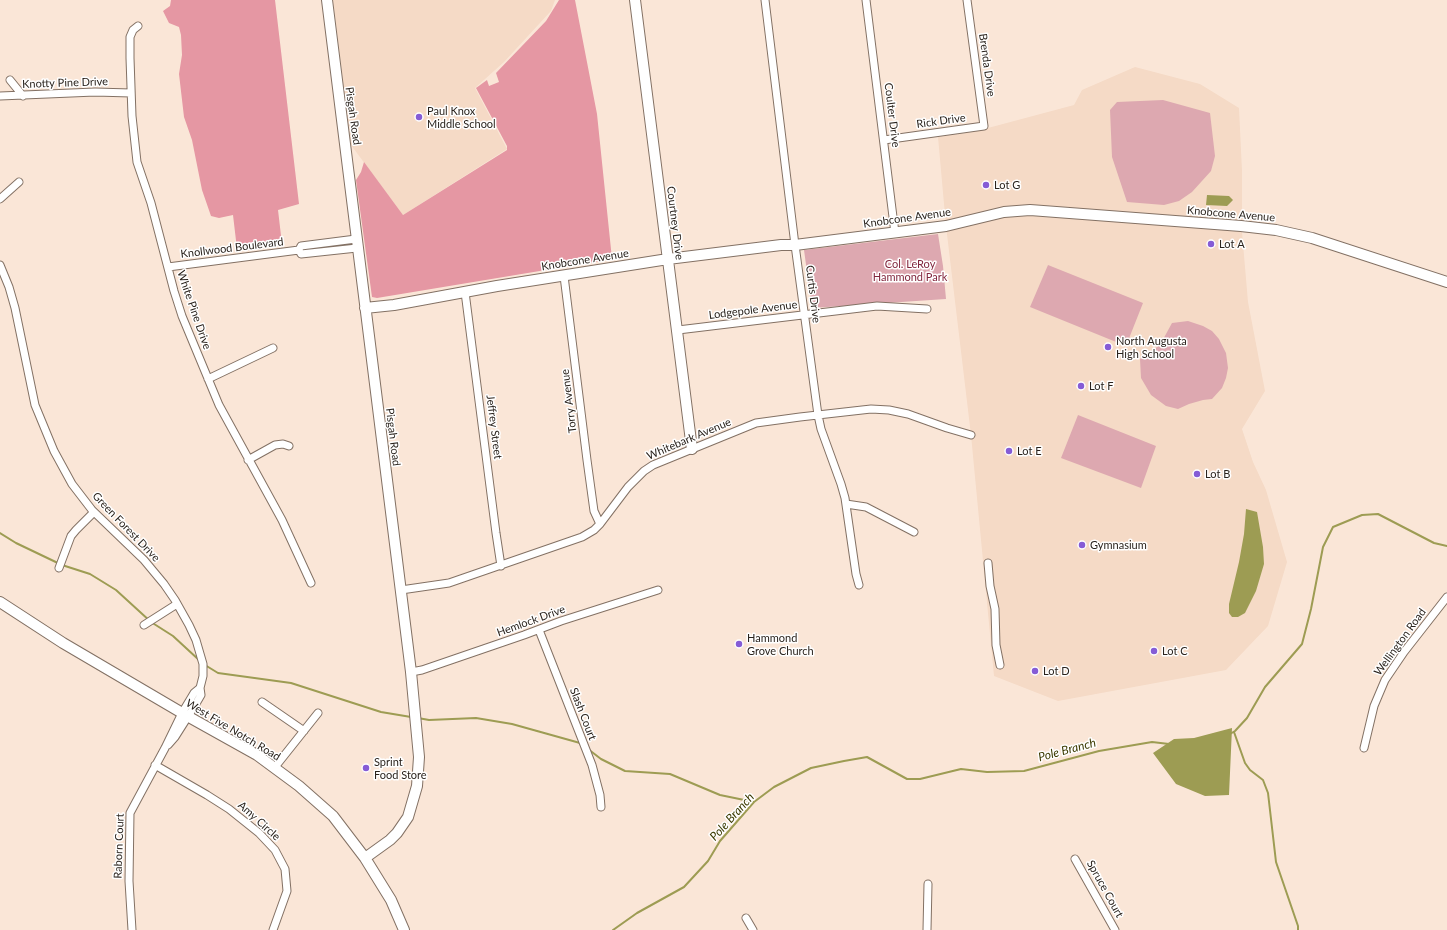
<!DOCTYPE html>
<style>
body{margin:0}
canvas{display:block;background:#fae6d7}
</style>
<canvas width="1447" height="930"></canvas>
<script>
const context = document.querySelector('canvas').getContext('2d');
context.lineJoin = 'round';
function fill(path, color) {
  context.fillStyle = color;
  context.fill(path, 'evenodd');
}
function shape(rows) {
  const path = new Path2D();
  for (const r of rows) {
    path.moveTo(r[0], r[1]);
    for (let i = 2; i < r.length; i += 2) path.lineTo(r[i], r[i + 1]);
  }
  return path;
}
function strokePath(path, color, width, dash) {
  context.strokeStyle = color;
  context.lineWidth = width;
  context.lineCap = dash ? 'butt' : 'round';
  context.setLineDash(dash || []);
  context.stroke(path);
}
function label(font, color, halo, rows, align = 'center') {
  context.font = font + ' Lato,sans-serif';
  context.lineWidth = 3;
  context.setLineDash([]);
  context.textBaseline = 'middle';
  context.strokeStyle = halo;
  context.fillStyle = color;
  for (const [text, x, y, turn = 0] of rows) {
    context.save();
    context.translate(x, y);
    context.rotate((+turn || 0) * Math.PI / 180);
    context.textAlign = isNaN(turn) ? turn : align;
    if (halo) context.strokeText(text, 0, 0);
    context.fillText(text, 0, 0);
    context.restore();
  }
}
fill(shape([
 [333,0,555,0,551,11,504,62,475,88,507,149,403,215,351,145],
 [1135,67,1200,84,1239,108,1242,171,1242,232,1248,302,1265,391,1242,429,1253,462,1266,490,1287,562,1268,626,1226,670,1058,701,994,676,971,435,946,226,938,137,973,132,1074,105,1082,90]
]), '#f5dac6');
fill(shape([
 [1163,100,1210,113,1215,156,1211,171,1192,192,1179,201,1164,205,1127,202,1112,157,1110,110,1117,102],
 [938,234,943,266,946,299,812,308,804,250],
 [1048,265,1143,303,1126,346,1030,307],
 [1188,321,1203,326,1212,331,1219,339,1226,353,1228,368,1226,378,1222,388,1212,399,1203,400,1189,404,1178,409,1166,406,1151,395,1141,378,1140,359,1160,345,1172,323],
 [1078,415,1156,446,1141,488,1061,458]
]), '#dda8b0');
fill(shape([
 [171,0,275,0,299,204,278,210,282,244,237,249,233,215,219,218,211,216,202,190,192,140,184,117,179,74,182,55,181,35,179,27,169,23,163,11,170,6],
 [559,0,575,0,597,114,612,259,377,298,372,297,356,180,361,172,364,162,403,215,507,150,507,146,476,88,487,80,489,86,499,82,496,73,546,21]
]), '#e597a3');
fill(shape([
 [1207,195,1229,196,1233,200,1227,206,1206,205],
 [1246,509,1257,512,1263,547,1264,564,1256,591,1245,613,1238,617,1232,617,1229,613,1229,604,1239,562,1244,534],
 [1232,728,1229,795,1205,796,1176,784,1153,753,1174,739,1194,738]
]), '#9d9c53');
strokePath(shape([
 [0,533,16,543,62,565,90,574,116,590,151,622,173,636,199,660],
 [205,665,218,673,291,683,381,712,411,717],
 [418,718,429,720,476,718,512,724,580,743],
 [1234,732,1245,763,1250,770,1263,780,1268,793,1276,862,1298,926,1298,930],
 [1230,734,1235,731,1247,718,1265,687,1302,644,1311,609,1323,547,1333,527,1362,515,1378,514,1434,543,1447,546],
 [588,749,601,759,625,771,670,774,720,795,754,802],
 [613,930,637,913,684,887,708,861,720,841,754,802,774,787,811,768,844,761,867,757,907,779,920,779,961,769,987,772,1024,771,1099,751,1152,742,1169,744]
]), '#9d9c53', 2);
const street = shape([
 [765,0,795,245,818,415,821,429,841,484,845,498,856,574,859,585],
 [866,0,895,233],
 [138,26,133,30,130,37,130,58,132,116,137,162,151,203,174,291,182,316,219,405,282,520,311,583],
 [10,80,23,96],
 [0,96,95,92,131,93],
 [884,140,984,126,967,0],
 [0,199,19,182],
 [299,250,301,254,357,248],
 [0,265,9,287,15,308,35,405,54,451,72,484,92,510,144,560,164,584,175,600,189,625,196,640,203,664,203,676,200,688,194,693,182,713,165,748,130,813,129,881,132,930],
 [168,267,299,250,301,246,356,239],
 [564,276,587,460,594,511,600,524],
 [465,292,496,533,501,566],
 [678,330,877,306,927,309],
 [208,379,273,348],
 [248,460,275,445,283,444,289,446],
 [846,504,866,507,914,532],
 [988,563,990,586,995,609,996,645,1000,665],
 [59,568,71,536,76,530,94,512],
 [401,590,449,583,582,537,594,530,600,524,628,487,644,471,653,465,756,423,800,417,871,409,889,410,908,414,947,428,971,435],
 [144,625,177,604],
 [539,630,592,765,600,795,601,807],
 [411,672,422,670,524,635,561,621,658,590],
 [262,702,304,731],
 [168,745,175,737,194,707,201,695,200,688],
 [1364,748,1374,706,1385,680,1404,652,1447,597],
 [155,765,207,795,229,809,259,833,275,850,285,869,287,891,273,930],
 [275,767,318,713],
 [1075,859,1115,930],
 [746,918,753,930],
 [927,930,928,884]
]);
const secondary = shape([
 [327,0,411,672,419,757,417,786,408,817,397,833,390,840,365,858],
 [635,0,692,449],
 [365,308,394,305,497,286,668,259,781,245,795,245,946,226,1004,212,1030,210,1241,226,1276,230,1312,238,1447,282],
 [0,602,63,643,189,717,257,755,299,786,333,816,365,858,391,900,404,930]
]);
strokePath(street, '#837164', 9);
strokePath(secondary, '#837164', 12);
strokePath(street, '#fff', 7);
strokePath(secondary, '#fff', 10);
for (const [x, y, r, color] of [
 [419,117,4,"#855cd6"],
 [986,185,4,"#855cd6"],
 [1211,244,4,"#855cd6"],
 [1108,347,4,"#855cd6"],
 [1081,386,4,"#855cd6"],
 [1009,451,4,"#855cd6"],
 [1197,474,4,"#855cd6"],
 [1082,545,4,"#855cd6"],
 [739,644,4,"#855cd6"],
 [1154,651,4,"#855cd6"],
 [1035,671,4,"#855cd6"],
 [366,768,4,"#855cd6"]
]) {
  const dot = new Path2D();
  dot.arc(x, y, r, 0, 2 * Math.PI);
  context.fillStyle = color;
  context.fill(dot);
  strokePath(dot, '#fff', 1.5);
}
label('11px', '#2a231d', '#fff', [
 ["Brenda Drive",987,65,82],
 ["Knotty Pine Drive",65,83,-2],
 ["Coulter Drive",892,115,83],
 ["Pisgah Road",353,116,82],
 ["Rick Drive",941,121,-8],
 ["Knobcone Avenue",1231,214,5],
 ["Knobcone Avenue",907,218,-8],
 ["Courtney Drive",675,223,83],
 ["Knollwood Boulevard",232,248,-7],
 ["Knobcone Avenue",585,260,-9],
 ["Curtis Drive",813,294,83],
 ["White Pine Drive",194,310,71],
 ["Lodgepole Avenue",753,310,-7],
 ["Torry Avenue",569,401,-97],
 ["Jeffrey Street",494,427,83],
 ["Pisgah Road",393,437,83],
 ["Whitebark Avenue",689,439,-23],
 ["Green Forest Drive",126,527,46],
 ["Hemlock Drive",531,621,-20],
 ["Wellington Road",1400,642,-54],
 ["Slash Court",583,714,69],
 ["West Five Notch Road",233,730,31],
 ["Amy Circle",259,821,42],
 ["Raborn Court",119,846,-88],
 ["Spruce Court",1105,889,61]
]);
label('11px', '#2a231d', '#fff', [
 ["Paul Knox",427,111],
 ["Middle School",427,124],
 ["Lot G",994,185],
 ["Lot A",1219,244],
 ["North Augusta",1116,341],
 ["High School",1116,354],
 ["Lot F",1089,386],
 ["Lot E",1017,451],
 ["Lot B",1205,474],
 ["Gymnasium",1090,545],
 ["Hammond",747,638],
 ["Grove Church",747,651],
 ["Lot C",1162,651],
 ["Lot D",1043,671],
 ["Sprint",374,762],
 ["Food Store",374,775]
], 'left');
label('11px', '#81263d', '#fff', [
 ["Col. LeRoy",910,264],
 ["Hammond Park",910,277]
]);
label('italic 12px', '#3b3a00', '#fff', [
 ["Pole Branch",1067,750,-15],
 ["Pole Branch",732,817,-48]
]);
</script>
